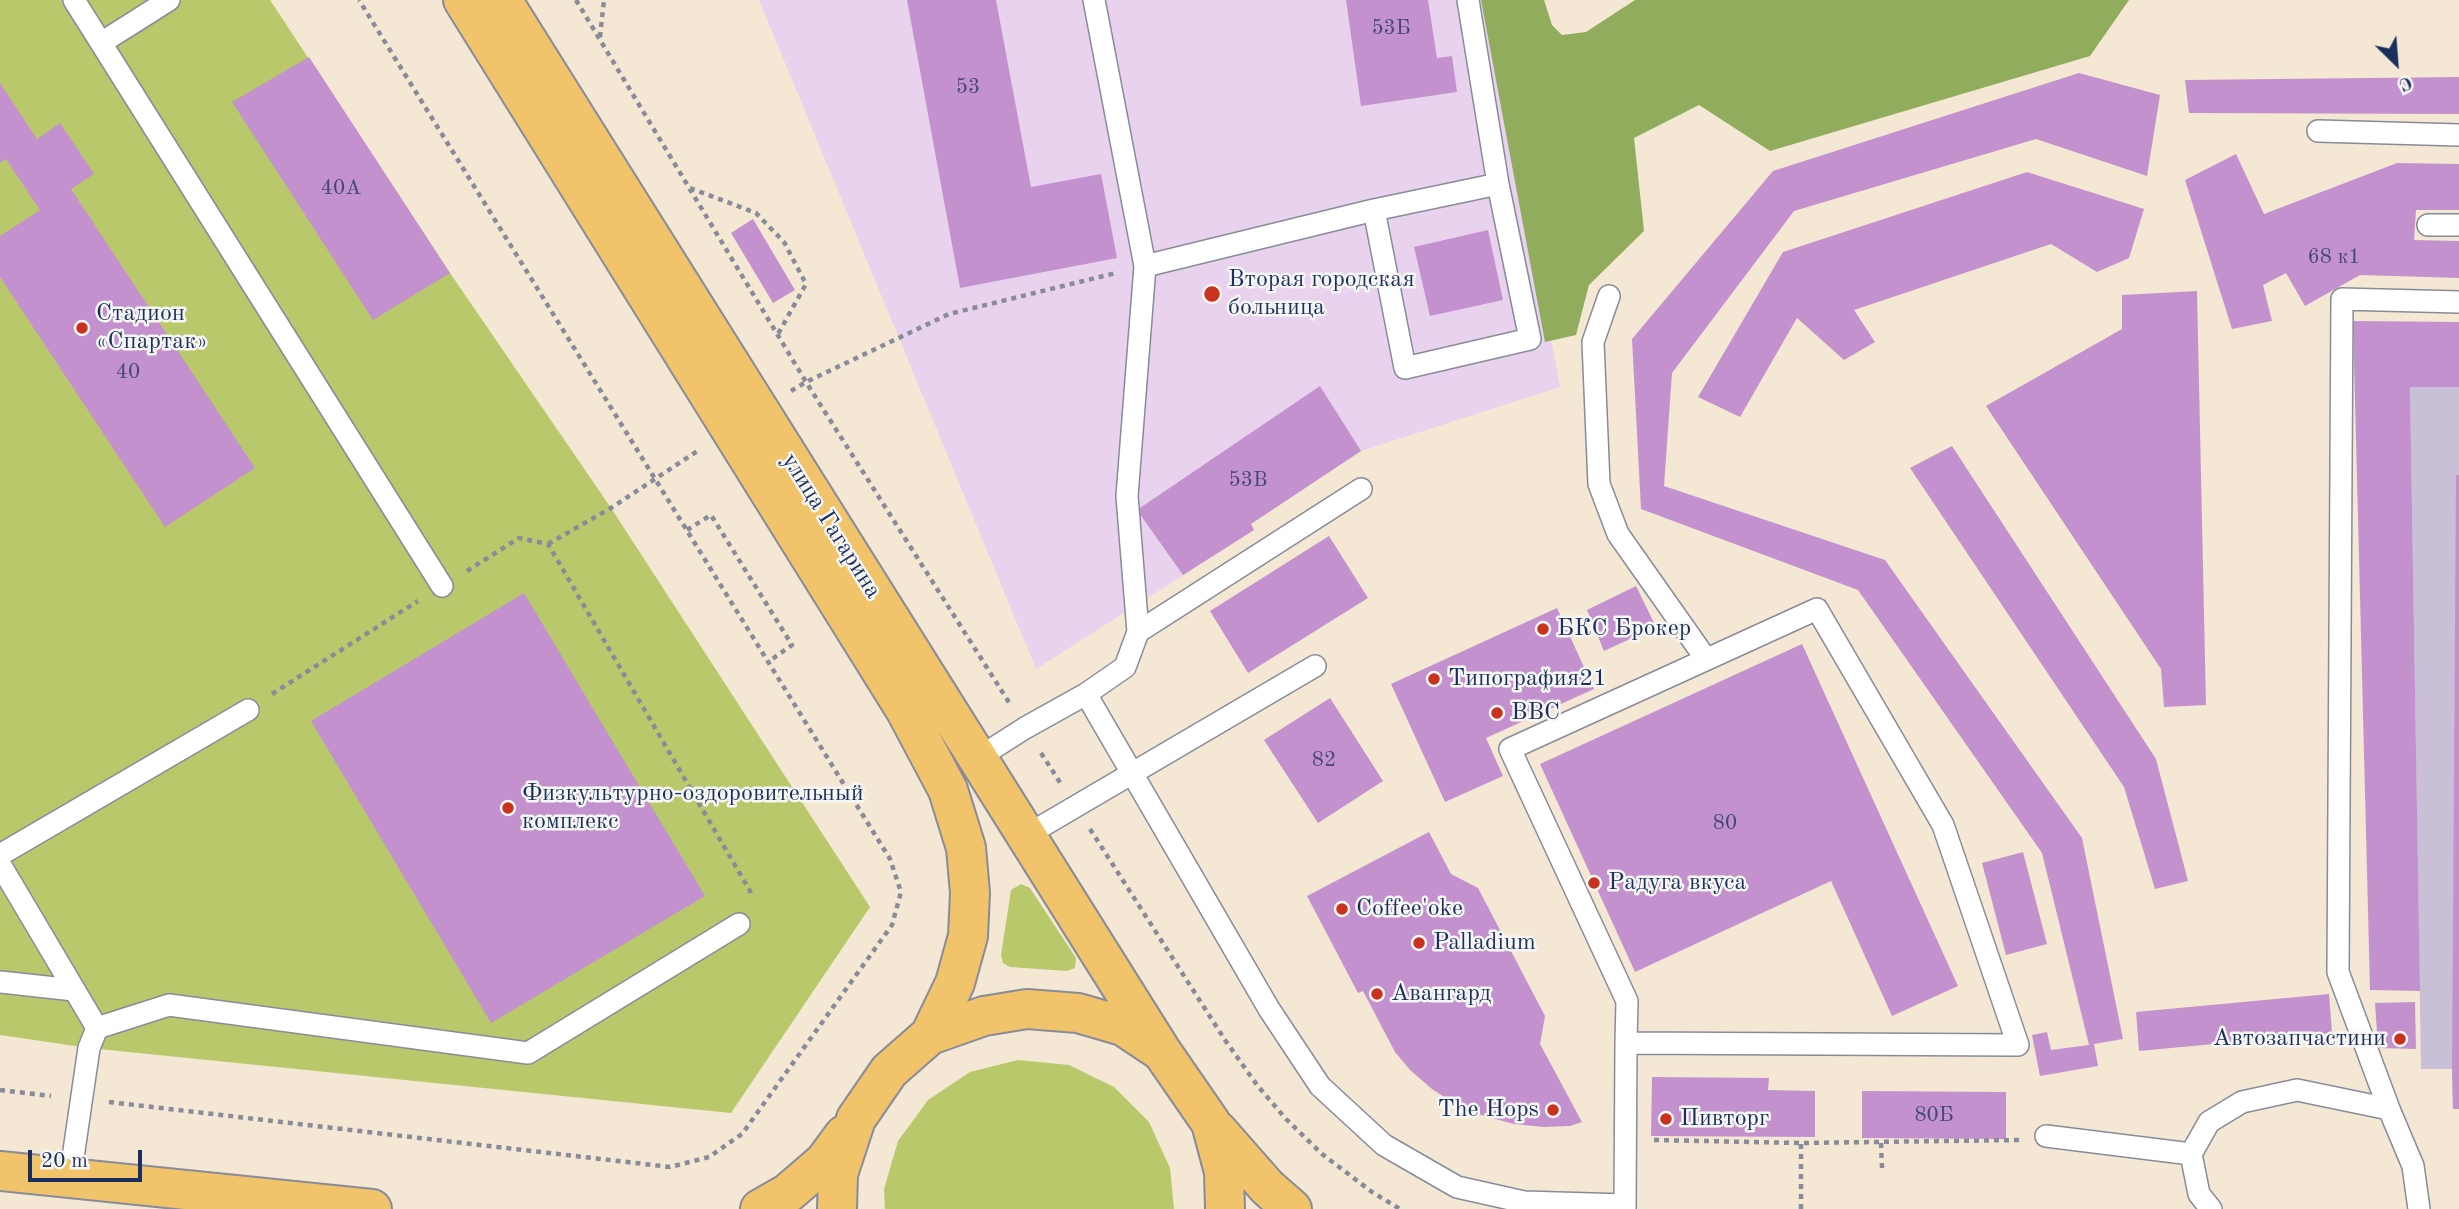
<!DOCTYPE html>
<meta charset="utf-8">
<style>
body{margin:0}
#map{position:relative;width:2459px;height:1209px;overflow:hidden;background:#f4e7d4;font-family:"Old Standard TT",serif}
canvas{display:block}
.north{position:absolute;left:2361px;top:28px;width:70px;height:70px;-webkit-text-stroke:5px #f6f6f2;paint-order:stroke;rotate:155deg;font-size:19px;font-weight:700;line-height:28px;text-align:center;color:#1b2f5e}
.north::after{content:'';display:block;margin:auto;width:24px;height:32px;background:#1b2f5e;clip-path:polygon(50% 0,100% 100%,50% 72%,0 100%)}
.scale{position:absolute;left:28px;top:1150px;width:114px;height:32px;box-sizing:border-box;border:4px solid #1b2f5e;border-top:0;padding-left:9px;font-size:21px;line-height:24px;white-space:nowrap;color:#1b2f5e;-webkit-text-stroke:5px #f6f6f2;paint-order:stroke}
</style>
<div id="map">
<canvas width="2459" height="1209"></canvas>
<div class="north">С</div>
<div class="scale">20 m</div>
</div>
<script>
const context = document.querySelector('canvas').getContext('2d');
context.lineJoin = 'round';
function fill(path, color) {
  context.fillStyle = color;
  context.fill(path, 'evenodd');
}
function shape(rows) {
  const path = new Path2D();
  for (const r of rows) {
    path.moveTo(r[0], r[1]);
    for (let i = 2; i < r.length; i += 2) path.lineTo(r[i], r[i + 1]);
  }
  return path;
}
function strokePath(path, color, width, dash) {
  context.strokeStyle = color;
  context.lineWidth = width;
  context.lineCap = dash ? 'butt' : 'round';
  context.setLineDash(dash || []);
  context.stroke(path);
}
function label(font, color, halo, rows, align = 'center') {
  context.font = font + ' "Old Standard TT",serif';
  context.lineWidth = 5;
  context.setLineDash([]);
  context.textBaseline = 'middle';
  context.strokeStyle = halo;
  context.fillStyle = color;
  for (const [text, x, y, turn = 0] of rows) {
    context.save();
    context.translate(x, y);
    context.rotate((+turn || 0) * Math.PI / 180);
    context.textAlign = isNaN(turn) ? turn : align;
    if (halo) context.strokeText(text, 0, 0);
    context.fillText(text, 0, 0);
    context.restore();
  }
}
fill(shape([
 [759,0,1487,0,1560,387,1361,451,1251,523,1254,530,1036,669]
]), '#e8d2ee');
fill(shape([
 [2410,387,2459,387,2459,1109,2453,1109,2452,1069,2421,1069]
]), '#c9bfd7');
fill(shape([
 [0,0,270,0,450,273,611,508,870,907,731,1113,89,1048,0,1035],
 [1021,884,1030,888,1076,958,1075,968,1067,971,1010,967,1003,963,1001,955,1011,890],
 [1018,1060,1069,1065,1114,1087,1149,1122,1170,1168,1174,1209,885,1209,884,1189,898,1141,928,1100,970,1072]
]), '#b9c86a');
fill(shape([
 [1481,0,1544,0,1552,25,1562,35,1586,32,1635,0,2129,0,2090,56,1770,151,1699,105,1634,138,1644,231,1589,285,1576,335,1545,342]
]), '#92ac5e');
fill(shape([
 [907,0,996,0,1031,187,1101,174,1117,258,960,288],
 [1346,0,1428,0,1437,58,1452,56,1457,92,1361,106],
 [309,57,450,273,373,320,232,102],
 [2079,73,2160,95,2147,176,2036,139,1794,211,1672,373,1664,486,1885,560,2082,838,2123,1039,2094,1044,2098,1066,2040,1076,2032,1035,2047,1032,2051,1050,2089,1045,2042,853,1858,590,1641,509,1632,339,1773,171],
 [2459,77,2459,114,2189,113,2185,80],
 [0,83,37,139,60,123,94,174,71,189,255,468,165,527,0,277,0,236,40,210,6,159,0,163],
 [2236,154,2264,214,2397,163,2459,164,2459,210,2416,210,2414,240,2459,241,2459,278,2360,275,2305,306,2286,273,2263,285,2272,321,2232,329,2185,180],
 [2027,172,2144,209,2129,258,2097,272,2051,244,1854,310,1875,342,1844,360,1797,318,1740,417,1698,397,1783,252],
 [753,219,795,290,773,303,731,233],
 [1488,230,1503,300,1430,316,1414,247],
 [2197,291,2206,705,2164,707,2161,669,1986,406,2122,329,2122,295],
 [2353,321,2459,322,2459,387,2410,387,2420,991,2370,990],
 [1320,386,1361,451,1251,524,1254,530,1183,575,1137,510],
 [1952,446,2156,759,2188,881,2155,889,2124,787,1910,468],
 [2456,475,2459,475,2459,1109,2453,1109,2452,1069],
 [1329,536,1368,598,1248,673,1210,611],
 [1636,586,1656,627,1604,651,1587,610],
 [524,593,705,896,491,1023,311,721],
 [1557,608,1594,689,1486,738,1503,776,1445,802,1391,684],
 [1802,644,1958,986,1892,1016,1831,881,1635,972,1540,764],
 [1330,698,1383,781,1318,823,1264,740],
 [1429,832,1451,874,1478,888,1545,1016,1540,1044,1582,1122,1570,1126,1544,1127,1514,1124,1484,1116,1455,1104,1432,1089,1410,1070,1395,1052,1363,991,1358,993,1307,896],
 [2023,852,2047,944,2006,955,1982,863],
 [2329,994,2332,1033,2139,1051,2136,1012],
 [2415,1002,2416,1049,2378,1048,2375,1003],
 [1652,1077,1769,1078,1768,1090,1815,1091,1815,1137,1651,1136],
 [1862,1091,2006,1092,2006,1139,1862,1138]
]), '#c392ce');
const lane = shape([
 [74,0,101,43,169,0],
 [101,43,442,586],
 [2318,131,2459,135],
 [1374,210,1405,368,1530,339,1498,184],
 [2428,225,2459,225],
 [1145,266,1374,210,1498,184,1468,0],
 [1609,296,1593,342,1599,484,1618,534,1706,659],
 [1138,632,1361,489],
 [1086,694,1269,1009,1320,1086,1384,1145,1457,1187,1524,1202,1625,1205],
 [978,758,1025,728,1086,694,1125,667,1138,632,1127,496,1145,266,1094,0],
 [1027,835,1315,666],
 [0,855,248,710],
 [0,864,97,1028,169,1005,528,1053,739,924],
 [0,982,74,990],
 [2389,1109,2338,972,2342,299,2459,302],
 [2046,1136,2191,1154],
 [70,1178,89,1048,97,1028],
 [1625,1209,1626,1043,2018,1045,1943,825,1817,609,1510,749,1627,1001,1626,1043],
 [2211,1209,2199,1194,2191,1154,2209,1122,2242,1102,2297,1090,2389,1109,2413,1166,2419,1209]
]);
const primary = shape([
 [463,0,906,711,948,790,966,848,970,893,968,936,955,983,930,1035],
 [502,0,1162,1052],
 [1217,1130,1267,1187,1292,1209],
 [0,1171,372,1209],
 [760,1209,788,1193,824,1162,844,1135],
 [837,1209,838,1174,856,1119,889,1071,930,1035,984,1016,1027,1009,1078,1013,1123,1026,1162,1052,1211,1123,1224,1172,1225,1209]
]);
strokePath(lane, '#888b99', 24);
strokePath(primary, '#888b99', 42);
strokePath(shape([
 [576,0,806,382,1010,704],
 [600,37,604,0],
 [690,188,756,213,784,242,806,284,778,334],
 [791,391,806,382,949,314,1116,273],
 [687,530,711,515,792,645,768,662],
 [548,544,611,508,699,450],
 [467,571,519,538,548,544,750,891,751,897],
 [272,694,418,601],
 [1041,753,1061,784],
 [1090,829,1225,1040,1257,1085,1286,1119,1322,1154,1372,1192,1400,1209],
 [0,1090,51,1096],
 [109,1102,670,1167,709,1157,742,1134,892,925,901,892,890,859,359,0],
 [1654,1140,1801,1143,2020,1140],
 [1881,1143,1882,1168],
 [1801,1209,1801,1143]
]), '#888b99', 4.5, [5, 5]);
strokePath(lane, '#fff', 21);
strokePath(primary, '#f1c36a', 38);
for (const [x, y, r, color] of [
 [1212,294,9,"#c8321e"],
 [82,328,7,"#c8321e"],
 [1543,629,7,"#c8321e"],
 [1434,679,7,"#c8321e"],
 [1497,713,7,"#c8321e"],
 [508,808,7,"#c8321e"],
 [1594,883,7,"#c8321e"],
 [1342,909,7,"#c8321e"],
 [1419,943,7,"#c8321e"],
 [1377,994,7,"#c8321e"],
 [2400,1039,7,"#c8321e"],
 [1553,1110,7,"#c8321e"],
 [1666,1119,7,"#c8321e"]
]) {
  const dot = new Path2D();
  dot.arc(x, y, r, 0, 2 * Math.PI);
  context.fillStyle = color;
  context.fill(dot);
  strokePath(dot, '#f6f6f2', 2.5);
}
label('21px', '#45487a', null, [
 ["53Б",1391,28],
 ["53",968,87],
 ["40А",341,188],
 ["68 к1",2334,257],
 ["40",128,372],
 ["53В",1248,480],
 ["82",1324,760],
 ["80",1725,823],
 ["80Б",1934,1115]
]);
label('24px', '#1b2f5e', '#f6f6f2', [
 ["Вторая городская",1228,280],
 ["больница",1228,308],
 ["Стадион",96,314],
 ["«Спартак»",96,342],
 ["БКС Брокер",1557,629],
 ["Типография21",1448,679],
 ["ВВС",1511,713],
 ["Физкультурно-оздоровительный",522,794],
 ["комплекс",522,822],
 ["Радуга вкуса",1608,883],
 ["Coffee'oke",1356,909],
 ["Palladium",1433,943],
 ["Авангард",1391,994],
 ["Автозапчастини",2386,1039,"right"],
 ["The Hops",1539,1110,"right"],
 ["Пивторг",1680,1119]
], 'left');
label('24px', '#1b2f5e', '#f6f6f2', [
 ["улица Гагарина",831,526,58]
]);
</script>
